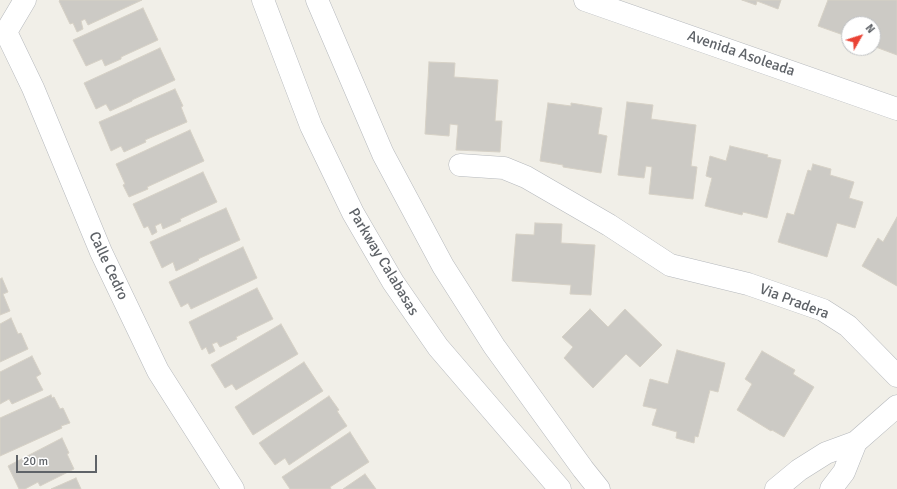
<!DOCTYPE html>
<style>
body{margin:0}
#map{position:relative;width:897px;height:489px;overflow:hidden;background:#f1efe8;font-family:Signika,sans-serif}
canvas{display:block}
.north{position:absolute;left:841px;top:16px;width:40px;height:40px;box-sizing:border-box;background:#fff;border:1px solid #bfc1c3;border-radius:50%;rotate:51deg;font-size:11px;font-weight:700;line-height:16px;text-align:center;color:#5f6368}
.north::after{content:'';display:block;margin:auto;width:14px;height:18px;background:#ea4335;clip-path:polygon(50% 0,100% 100%,50% 72%,0 100%)}
.scale{position:absolute;left:16px;top:455px;width:81px;height:18px;box-sizing:border-box;border:2px solid #5f6368;border-top:0;padding-left:5px;font-size:12px;line-height:14px;white-space:nowrap;color:#5f6368;-webkit-text-stroke:3px #fff;paint-order:stroke}
</style>
<div id="map">
<canvas width="897" height="489"></canvas>
<div class="north">N</div>
<div class="scale">20 m</div>
</div>
<script>
const context = document.querySelector('canvas').getContext('2d');
context.lineJoin = 'round';
function fill(path, color) {
  context.fillStyle = color;
  context.fill(path, 'evenodd');
}
function shape(rows) {
  const path = new Path2D();
  for (const r of rows) {
    path.moveTo(r[0], r[1]);
    for (let i = 2; i < r.length; i += 2) path.lineTo(r[i], r[i + 1]);
  }
  return path;
}
function strokePath(path, color, width, dash) {
  context.strokeStyle = color;
  context.lineWidth = width;
  context.lineCap = dash ? 'butt' : 'round';
  context.setLineDash(dash || []);
  context.stroke(path);
}
function label(font, color, halo, rows, align = 'center') {
  context.font = font + ' Signika,sans-serif';
  context.lineWidth = 3;
  context.setLineDash([]);
  context.textBaseline = 'middle';
  context.strokeStyle = halo;
  context.fillStyle = color;
  for (const [text, x, y, turn = 0] of rows) {
    context.save();
    context.translate(x, y);
    context.rotate((+turn || 0) * Math.PI / 180);
    context.textAlign = isNaN(turn) ? turn : align;
    if (halo) context.strokeText(text, 0, 0);
    context.fillText(text, 0, 0);
    context.restore();
  }
}
const building = shape([
 [60,0,142,0,88,25,85,19,81,21,83,29,77,32,73,23,70,24,59,1,60,0],
 [742,0,781,0,778,9,757,1,756,5,742,0],
 [828,0,897,0,897,55,873,46,873,24,849,24,849,37,818,26,828,0],
 [143,8,158,40,121,57,121,59,105,66,102,59,86,66,73,40,143,8],
 [160,48,175,80,132,100,132,101,110,111,106,104,96,109,84,83,160,48],
 [429,62,455,63,454,77,498,80,495,121,502,121,500,152,456,150,458,125,450,124,449,136,425,134,429,62],
 [175,89,183,106,181,107,187,122,145,140,146,142,124,152,121,146,111,151,99,122,175,89],
 [627,102,653,105,651,119,696,125,691,166,697,167,693,199,649,194,652,167,646,166,644,178,618,175,627,102],
 [548,103,571,106,571,103,602,108,598,134,607,136,601,173,563,167,563,165,540,161,548,103],
 [190,130,204,161,147,187,148,189,129,197,123,185,125,184,116,164,190,130],
 [730,146,768,155,767,157,781,160,767,218,743,212,742,215,705,206,712,178,706,176,710,156,726,161,730,146],
 [813,164,831,169,830,175,854,182,849,198,863,202,855,228,837,223,827,257,778,242,787,213,794,215,808,170,811,171,813,164],
 [203,172,217,202,180,219,181,221,163,229,161,223,155,226,157,232,152,235,148,226,144,228,133,204,203,172],
 [226,208,240,240,198,259,199,260,176,271,173,262,162,268,150,242,226,208],
 [897,217,897,286,862,266,878,238,883,242,897,217],
 [535,223,562,224,561,243,595,245,591,295,570,294,571,285,512,281,516,234,534,235,535,223],
 [243,247,257,278,191,309,188,303,181,307,169,282,243,247],
 [2,278,8,292,3,294,10,311,0,315,0,279,2,278],
 [257,288,273,319,236,337,237,339,220,347,217,342,212,344,215,351,209,354,206,347,202,350,189,322,257,288],
 [590,309,608,327,625,309,662,345,640,367,626,354,593,388,564,358,573,347,562,337,590,309],
 [11,318,18,334,21,333,28,349,0,362,0,324,11,318],
 [281,324,298,354,236,390,232,384,225,388,211,365,281,324],
 [677,350,725,363,718,392,710,390,698,437,695,436,694,443,676,438,677,432,652,425,657,409,643,406,650,379,668,384,677,350],
 [762,351,795,370,793,374,814,387,784,437,772,430,771,431,737,410,752,384,745,379,762,351],
 [32,356,41,374,36,377,43,390,12,404,9,399,0,404,0,372,32,356],
 [304,362,323,391,253,435,235,407,304,362],
 [51,395,52,398,54,397,60,409,63,408,70,423,61,426,62,428,0,456,0,418,51,395],
 [329,396,339,410,337,411,347,426,289,465,285,458,275,465,259,443,329,396],
 [350,432,369,462,330,487,331,489,290,489,282,477,350,432],
 [62,438,69,453,67,454,74,469,40,486,38,482,25,489,19,489,8,466,62,438],
 [365,474,376,489,343,489,365,474],
 [76,478,81,489,51,489,76,478]
]);
fill(building, '#cccac5');
strokePath(building, '#d6d1c6', 1);
const minor = shape([
 [263,0,311,126,353,213,393,282,438,347,560,489],
 [317,0,383,154,443,266,494,346,583,469,599,489],
 [585,0,897,109],
 [6,32,33,88,101,252,158,371,233,489],
 [6,32,25,0],
 [460,165,504,168,526,177,609,225,670,265,748,284,823,310,848,326,897,376],
 [776,489,799,470,826,453,856,442,897,406],
 [831,489,844,472,856,442]
]);
strokePath(minor, '#b5b8bc', 23);
strokePath(minor, '#fff', 22);
label('15px', '#5f6368', '#fff', [
 ["Avenida Asoleada",741,54,19],
 ["Parkway Calabasas",383,262,59],
 ["Calle Cedro",108,266,65],
 ["Via Pradera",794,302,21]
]);
</script>
